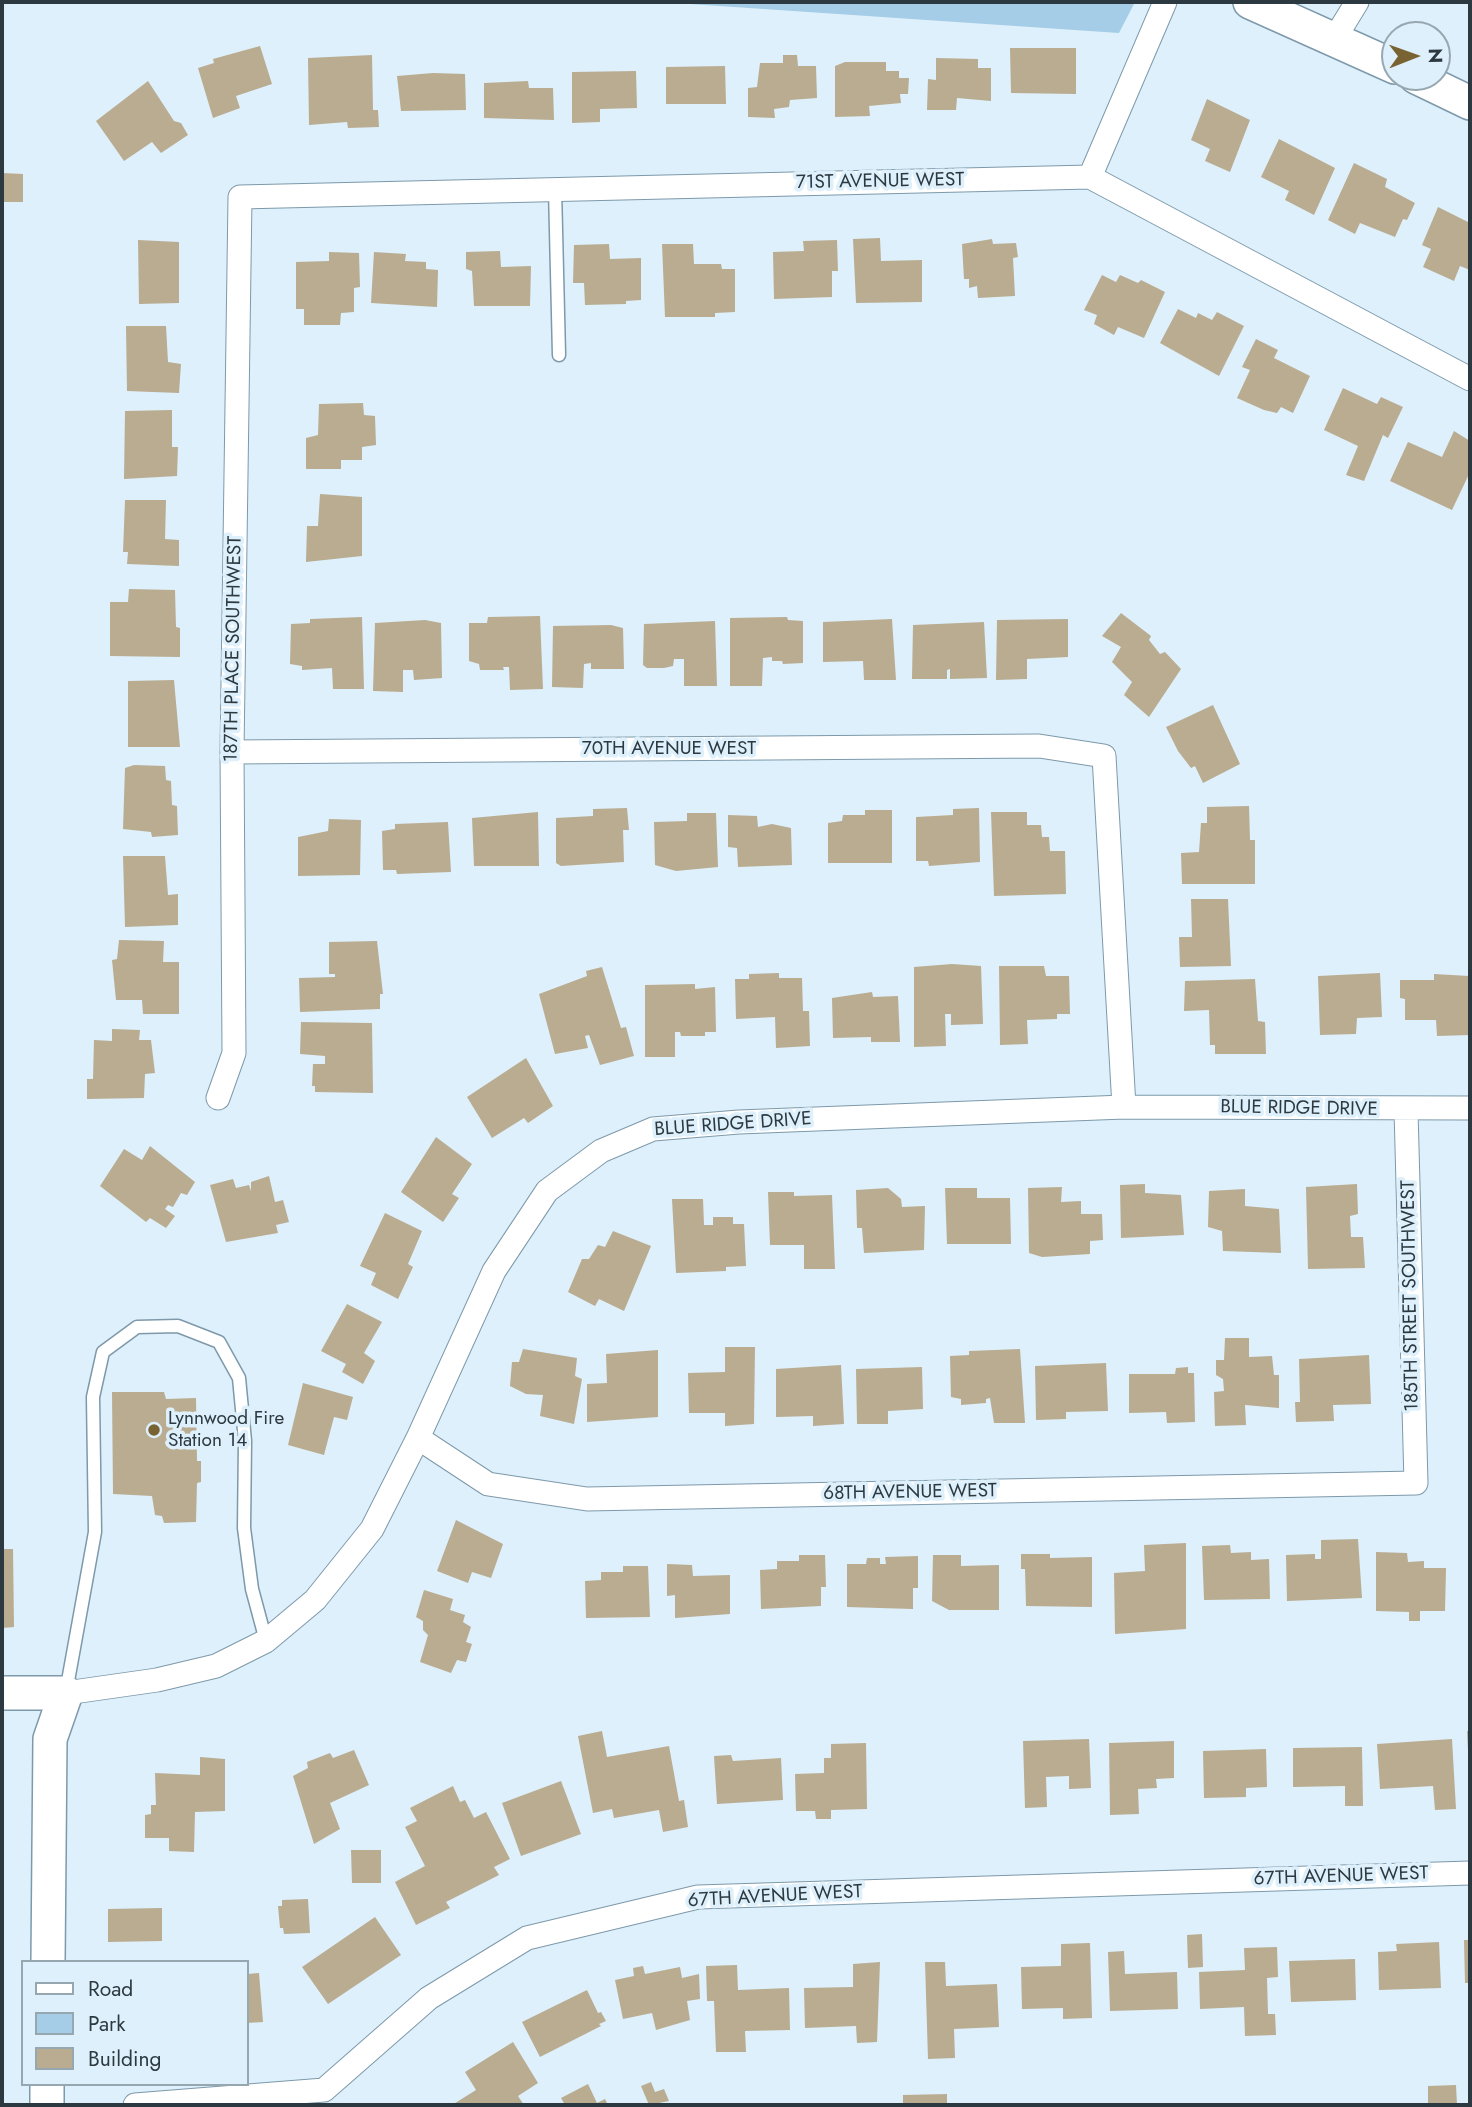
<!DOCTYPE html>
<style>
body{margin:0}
#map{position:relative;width:1472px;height:2107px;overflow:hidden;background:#def0fb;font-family:Jost,sans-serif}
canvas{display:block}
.frame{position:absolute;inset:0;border:4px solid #2d3940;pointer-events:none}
.legend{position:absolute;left:21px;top:1960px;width:228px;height:126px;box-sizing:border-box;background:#def0fb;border:2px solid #97a7b0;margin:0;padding:9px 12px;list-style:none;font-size:21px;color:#2d3940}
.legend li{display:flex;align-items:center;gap:14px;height:35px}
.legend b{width:35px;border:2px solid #97a7b0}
.north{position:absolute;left:1381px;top:21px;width:70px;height:70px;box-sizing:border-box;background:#def0fb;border:2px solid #97a7b0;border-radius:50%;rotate:89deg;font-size:19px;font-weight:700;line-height:28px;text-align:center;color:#2d3940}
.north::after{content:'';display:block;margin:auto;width:24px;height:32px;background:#7a6333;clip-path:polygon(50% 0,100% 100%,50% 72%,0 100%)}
</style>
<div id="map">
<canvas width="1472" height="2107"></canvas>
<div class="frame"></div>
<ul class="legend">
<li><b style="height:9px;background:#fff"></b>Road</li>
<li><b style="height:19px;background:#a5cde7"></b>Park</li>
<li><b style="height:19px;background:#b9ac91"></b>Building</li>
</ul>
<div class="north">N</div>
</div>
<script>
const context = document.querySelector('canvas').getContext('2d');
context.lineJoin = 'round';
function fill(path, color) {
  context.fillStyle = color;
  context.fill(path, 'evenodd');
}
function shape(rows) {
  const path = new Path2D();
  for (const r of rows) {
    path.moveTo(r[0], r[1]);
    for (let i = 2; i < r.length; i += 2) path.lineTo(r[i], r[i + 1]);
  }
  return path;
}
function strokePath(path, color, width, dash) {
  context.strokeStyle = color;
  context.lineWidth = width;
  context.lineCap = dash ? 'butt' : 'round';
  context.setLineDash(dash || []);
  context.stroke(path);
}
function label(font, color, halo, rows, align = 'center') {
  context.font = font + ' Jost,sans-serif';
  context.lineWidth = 7;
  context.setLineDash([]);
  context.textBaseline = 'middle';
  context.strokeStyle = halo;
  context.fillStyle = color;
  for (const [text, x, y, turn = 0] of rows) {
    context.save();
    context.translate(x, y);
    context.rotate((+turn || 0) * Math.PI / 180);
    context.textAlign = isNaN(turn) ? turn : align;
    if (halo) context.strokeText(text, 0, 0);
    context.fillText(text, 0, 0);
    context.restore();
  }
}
fill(shape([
 [660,2,1135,2,1119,33]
]), '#a5cde7');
fill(shape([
 [260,46,272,84,236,96,240,108,213,118,198,68,214,63,213,59],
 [1010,48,1076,48,1076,94,1011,93],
 [372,55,373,110,378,110,379,127,348,128,347,122,309,125,308,58],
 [783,55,797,55,798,66,816,66,817,98,790,100,789,107,774,109,775,118,748,117,748,88,757,87,760,63,783,63],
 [936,58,978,59,978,68,991,68,991,101,957,98,956,110,927,110,928,79,936,80],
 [845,62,886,62,886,71,899,71,899,78,909,78,908,94,900,94,901,103,869,106,870,116,835,117,835,66],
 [725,66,726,104,666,104,666,67],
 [636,71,637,108,600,109,600,122,572,123,572,72],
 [433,73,465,74,466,110,401,111,397,76],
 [148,81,174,121,181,123,188,135,161,153,152,142,124,161,96,121],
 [528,81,529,88,553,88,554,120,484,118,484,83],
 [1207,99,1250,120,1230,172,1205,161,1210,149,1191,140],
 [1279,139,1335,168,1314,215,1285,200,1289,191,1261,177],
 [1354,163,1387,179,1385,187,1415,203,1407,220,1403,219,1395,237,1360,223,1355,234,1328,220],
 [2,173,23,174,23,202,2,202],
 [1438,207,1470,223,1470,270,1460,266,1454,281,1423,267,1431,249,1422,245],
 [880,238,881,261,922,260,922,302,856,303,853,239],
 [992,239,993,244,1016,243,1018,257,1013,258,1015,296,978,298,977,286,969,288,969,279,964,279,962,244],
 [138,240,179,242,179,303,139,304],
 [837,240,838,271,832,271,832,297,774,299,773,252,804,251,803,241],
 [609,244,610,259,641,258,641,300,626,301,626,304,585,305,584,283,573,283,574,245],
 [662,244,693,244,694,264,721,264,722,269,735,269,735,312,715,313,715,317,665,317],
 [500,251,501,267,531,266,530,306,474,306,472,271,466,269,466,252],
 [329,252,359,253,360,287,354,288,354,312,341,313,340,325,304,325,304,309,296,309,296,262,329,261],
 [374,252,406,254,405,261,426,262,426,269,438,270,437,307,371,303],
 [1102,275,1116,282,1120,275,1138,283,1141,280,1165,292,1144,338,1118,327,1114,335,1094,324,1097,315,1084,310],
 [1178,309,1196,318,1198,313,1212,320,1217,312,1244,326,1219,376,1160,343],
 [126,326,166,326,168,362,181,364,179,393,127,391],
 [1256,339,1278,350,1274,358,1310,376,1293,413,1281,407,1277,413,1264,410,1237,398,1250,370,1242,367],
 [1343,388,1377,404,1381,397,1403,407,1388,438,1383,435,1364,481,1346,475,1358,446,1324,430],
 [363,403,364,415,375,416,376,445,362,447,362,460,341,460,341,469,306,469,306,438,318,435,319,404],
 [172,410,172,447,178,447,177,476,124,479,125,411],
 [1454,431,1470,441,1470,472,1452,510,1390,481,1408,442,1442,457],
 [320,494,362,497,362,556,306,562,307,526,318,526],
 [125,500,166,500,165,539,179,540,179,566,127,564,128,552,123,552],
 [129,589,175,590,176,627,180,628,180,657,110,656,110,602,128,602],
 [1121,613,1151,636,1149,640,1160,654,1165,652,1181,669,1149,717,1124,695,1132,682,1112,662,1121,647,1102,636],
 [540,616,543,689,510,690,509,667,503,667,504,670,480,670,479,664,469,661,469,623,487,623,488,617],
 [362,617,364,689,333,689,332,668,302,670,302,666,290,664,291,624,310,623,310,619],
 [787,617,788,620,803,621,803,663,783,664,782,661,772,661,772,657,763,658,762,686,730,686,730,618],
 [892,619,896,680,864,680,863,661,823,662,823,622],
 [1068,619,1068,657,1027,659,1027,679,996,680,997,620],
 [425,620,441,623,442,678,414,680,413,670,403,670,403,692,373,691,375,623],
 [715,621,717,686,684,686,684,659,674,659,673,666,664,668,647,668,643,665,644,624],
 [984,622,987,678,950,679,950,669,947,670,947,679,912,679,913,625],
 [611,625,623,628,624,669,591,669,591,663,584,664,583,688,552,687,553,626],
 [174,680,180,747,128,747,128,681],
 [1213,705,1240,764,1203,783,1195,766,1191,768,1178,751,1166,727],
 [134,765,165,766,166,780,171,781,172,805,177,806,178,835,152,837,151,832,123,829,125,768],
 [1249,806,1250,840,1255,840,1255,884,1182,884,1181,853,1199,852,1201,823,1207,823,1207,807],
 [627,808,629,830,623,830,624,862,561,866,556,863,556,818,593,816,593,809],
 [979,808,980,862,929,866,928,861,916,861,916,817,953,815,953,809],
 [865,810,892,810,892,863,828,863,828,823,842,821,843,815,865,815],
 [538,812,539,866,474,866,472,818],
 [991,812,1027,812,1027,825,1041,825,1042,837,1049,837,1050,851,1065,851,1066,894,994,896],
 [687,813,716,813,718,867,676,871,655,865,654,822,687,821],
 [728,815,757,816,758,827,772,824,791,828,792,865,738,867,737,848,728,847],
 [329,819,361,820,360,875,298,876,298,837,328,831],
 [448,822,451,872,397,874,396,870,383,870,382,831,395,829,395,824],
 [123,856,165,856,168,895,178,894,178,925,125,927],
 [1191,899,1228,899,1231,966,1180,967,1179,937,1192,937],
 [119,940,164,941,163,962,179,962,179,1014,143,1014,142,1000,116,1000,112,960,117,959],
 [377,941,383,994,380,994,380,1009,300,1012,299,978,335,977,335,974,329,974,329,942],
 [952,964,981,966,983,1024,951,1025,951,1014,945,1014,946,1046,914,1047,914,967],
 [999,966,1044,966,1046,976,1069,976,1070,1014,1057,1014,1057,1019,1027,1020,1028,1044,1000,1045],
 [602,967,621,1028,626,1027,634,1056,600,1065,589,1035,585,1036,588,1048,555,1054,539,994,587,976,586,971],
 [779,973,779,978,802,978,803,1011,809,1011,810,1046,776,1048,775,1017,736,1019,735,979,749,979,749,974],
 [1380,973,1382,1017,1357,1018,1356,1034,1320,1035,1318,976],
 [1434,974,1469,976,1470,1035,1437,1036,1436,1020,1405,1020,1405,999,1400,998,1400,980,1434,980],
 [1255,979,1258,1021,1265,1022,1266,1054,1215,1054,1215,1045,1210,1045,1209,1010,1184,1011,1185,981],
 [695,984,695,989,715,987,716,1032,705,1032,705,1036,681,1036,680,1032,675,1032,675,1057,645,1057,645,985],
 [872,992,873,997,898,996,900,1042,871,1042,871,1037,833,1038,832,998],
 [301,1022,372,1023,373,1093,315,1092,315,1086,312,1086,313,1064,325,1064,325,1056,300,1054],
 [112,1029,140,1030,139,1040,151,1040,155,1073,145,1074,144,1098,87,1099,87,1079,93,1079,94,1040,112,1041],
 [526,1058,553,1106,528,1123,524,1118,492,1138,467,1097],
 [436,1137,472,1164,452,1194,459,1198,443,1222,401,1192],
 [150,1146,195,1182,187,1195,181,1193,173,1207,168,1205,165,1209,175,1216,166,1228,150,1218,146,1222,100,1186,124,1149,142,1160],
 [269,1176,275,1202,283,1200,289,1222,276,1225,278,1233,226,1242,210,1185,233,1179,236,1188,249,1185,251,1191,251,1182],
 [1145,1184,1145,1193,1181,1195,1184,1235,1121,1238,1120,1185],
 [1357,1184,1358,1214,1350,1216,1351,1237,1363,1237,1365,1268,1308,1269,1306,1187],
 [1062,1187,1061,1202,1081,1201,1081,1214,1102,1214,1103,1240,1090,1241,1090,1254,1042,1257,1029,1253,1028,1188],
 [888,1188,901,1199,902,1207,925,1206,924,1250,864,1253,862,1228,857,1228,856,1190],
 [945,1188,977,1188,977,1198,1010,1198,1011,1244,947,1244],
 [1245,1189,1245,1206,1279,1209,1281,1253,1223,1251,1222,1231,1208,1227,1209,1191],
 [768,1192,794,1192,794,1196,832,1195,835,1269,804,1269,804,1245,770,1245],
 [672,1199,703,1199,704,1225,713,1225,713,1217,733,1217,733,1224,744,1224,746,1266,726,1267,726,1271,676,1273],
 [385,1213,422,1231,408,1264,413,1267,398,1299,371,1285,376,1273,360,1266],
 [613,1231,651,1246,624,1311,599,1299,595,1306,568,1292,582,1259,589,1259,598,1245,605,1247],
 [347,1304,382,1322,364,1353,375,1361,363,1384,342,1372,346,1364,321,1351],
 [1225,1338,1249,1338,1249,1357,1272,1356,1274,1375,1279,1375,1279,1408,1245,1405,1246,1425,1215,1426,1214,1392,1224,1391,1223,1379,1216,1375,1216,1360,1224,1360],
 [725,1347,755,1347,754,1424,725,1426,725,1413,689,1413,688,1373,725,1372],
 [523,1349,577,1358,575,1376,582,1379,574,1424,540,1416,543,1395,526,1394,510,1386,512,1362,519,1362],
 [1020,1349,1025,1423,994,1423,990,1398,986,1399,986,1403,961,1405,961,1399,951,1397,950,1356,969,1355,969,1351],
 [658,1350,658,1417,587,1422,587,1384,607,1383,606,1354],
 [1369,1355,1371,1404,1333,1405,1334,1421,1296,1422,1295,1402,1300,1402,1299,1359],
 [1106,1363,1108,1411,1066,1412,1066,1419,1036,1420,1035,1366],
 [841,1365,844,1424,813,1426,813,1416,776,1417,776,1369],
 [922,1367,923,1409,888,1411,888,1424,857,1424,856,1369],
 [1188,1367,1188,1373,1194,1373,1195,1422,1167,1423,1166,1412,1129,1413,1129,1374,1175,1374,1176,1368],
 [303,1383,353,1397,347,1420,334,1417,324,1455,288,1445],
 [112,1392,164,1392,166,1399,196,1398,197,1461,201,1461,201,1482,197,1483,196,1522,164,1523,162,1516,155,1515,152,1496,113,1494],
 [456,1520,503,1544,491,1578,472,1572,468,1583,437,1571],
 [1358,1539,1362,1598,1287,1601,1286,1555,1315,1554,1315,1559,1321,1559,1321,1540],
 [1186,1543,1186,1629,1115,1634,1114,1573,1145,1571,1144,1545],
 [1230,1545,1231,1553,1251,1552,1251,1560,1269,1559,1270,1599,1204,1600,1202,1546],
 [2,1549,13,1549,14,1627,2,1628],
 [1376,1552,1407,1553,1408,1562,1424,1561,1424,1568,1446,1568,1445,1611,1420,1611,1420,1621,1409,1621,1409,1612,1376,1611],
 [1021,1554,1050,1554,1050,1558,1092,1557,1092,1607,1026,1606,1025,1569,1021,1569],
 [799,1555,825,1555,826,1587,821,1587,821,1606,761,1609,760,1570,777,1569,777,1561,799,1561],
 [933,1555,961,1555,961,1566,999,1565,999,1610,949,1610,932,1601],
 [918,1556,918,1588,913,1588,913,1609,847,1607,847,1564,866,1564,867,1558,880,1558,880,1564,886,1564,885,1557],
 [667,1564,692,1565,693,1576,730,1575,730,1614,675,1618,675,1595,667,1596],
 [623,1566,648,1566,650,1617,586,1618,585,1581,601,1580,601,1572,623,1572],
 [424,1590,453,1599,450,1610,465,1615,463,1622,471,1627,466,1642,472,1644,466,1662,457,1660,451,1673,420,1662,428,1635,423,1630,423,1621,416,1617],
 [602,1731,607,1757,669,1746,679,1801,684,1800,688,1827,663,1832,659,1810,614,1818,612,1809,593,1813,578,1736],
 [1467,1731,1470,1731,1470,1751,1468,1751],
 [1089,1739,1091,1788,1069,1789,1069,1776,1046,1777,1047,1807,1025,1808,1023,1741],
 [1452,1739,1456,1809,1435,1810,1433,1786,1380,1789,1377,1744],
 [1174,1741,1174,1778,1156,1779,1157,1788,1138,1789,1139,1814,1110,1815,1109,1743],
 [866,1743,867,1809,831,1810,831,1819,816,1819,815,1811,796,1811,795,1774,824,1773,824,1758,831,1758,831,1744],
 [1362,1747,1363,1806,1345,1806,1345,1786,1293,1787,1293,1748],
 [1266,1749,1267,1787,1246,1788,1246,1797,1204,1798,1203,1751],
 [354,1750,369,1785,330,1803,340,1829,314,1844,293,1776,308,1768,307,1762,330,1753,333,1758],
 [731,1755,733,1761,781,1758,783,1800,717,1804,714,1756],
 [200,1757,225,1759,225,1811,195,1812,194,1852,169,1851,169,1838,145,1838,145,1815,151,1814,151,1805,156,1805,155,1773,200,1775],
 [561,1781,581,1834,521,1856,502,1803],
 [453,1786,460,1802,465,1800,474,1818,486,1812,510,1859,494,1867,499,1875,446,1902,450,1908,416,1925,395,1882,425,1866,405,1827,417,1821,410,1808],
 [351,1850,381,1850,381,1883,352,1883],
 [308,1899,310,1933,284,1934,283,1928,280,1928,278,1906,282,1906,282,1900],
 [162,1908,162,1941,108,1942,108,1909],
 [375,1917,401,1955,328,2004,302,1967],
 [1202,1934,1203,1967,1188,1968,1187,1935],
 [1464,1940,1470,1940,1470,1983,1465,1983],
 [1439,1942,1441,1988,1379,1990,1378,1952,1397,1951,1396,1944],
 [1090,1943,1092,2018,1063,2019,1063,2008,1022,2009,1021,1967,1061,1966,1061,1944],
 [1277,1947,1278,1977,1267,1978,1268,2014,1275,2014,1276,2035,1245,2036,1244,2007,1200,2009,1199,1972,1245,1970,1244,1948],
 [1124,1951,1125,1974,1177,1972,1178,2009,1110,2011,1108,1952],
 [1355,1959,1356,2000,1291,2002,1289,1961],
 [880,1962,877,2042,857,2043,856,2026,805,2028,804,1988,853,1987,853,1964],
 [925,1962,945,1962,946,1986,997,1984,999,2027,954,2029,955,2058,928,2059],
 [737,1965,738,1990,789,1988,790,2030,745,2031,746,2052,716,2052,714,2001,707,2001,706,1966],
 [643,1966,645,1974,680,1967,682,1978,699,1974,700,1999,687,2001,690,2020,656,2030,652,2013,623,2019,615,1980,634,1976,633,1968],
 [259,1973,263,2022,247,2023,247,1974],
 [587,1990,598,2013,601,2012,606,2021,599,2024,601,2026,540,2057,522,2022],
 [513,2042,538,2083,518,2096,524,2105,452,2105,476,2090,465,2072],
 [651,2082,655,2092,664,2089,669,2101,649,2105,641,2086],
 [588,2084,597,2103,605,2099,608,2105,565,2105,561,2098],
 [1456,2085,1457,2105,1428,2105,1428,2086],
 [947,2094,947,2105,903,2105,903,2095]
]), '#b9ac91');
const lane = shape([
 [555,189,559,355],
 [66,1692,95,1532,93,1397,103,1352,137,1327,178,1326,219,1342,239,1378,245,1441,244,1528,252,1589,266,1641]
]);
const street = shape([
 [1335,38,1357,2],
 [1090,177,1165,2],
 [232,752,1039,746,1104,756,1124,1107],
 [218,1098,234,1053,232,752,240,197,1090,177,1470,379],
 [418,1438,488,1484,587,1499,1416,1483,1406,1110],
 [66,1693,157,1680,216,1666,266,1641,315,1600,372,1529,418,1438,494,1271,547,1191,601,1151,653,1129,739,1122,1124,1107,1470,1108],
 [135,2105,324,2090,429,1998,527,1938,698,1897,1470,1873]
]);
const secondary = shape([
 [1250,2,1395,67],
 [1416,77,1470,103],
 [2,1693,66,1693,50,1739,48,1962],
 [47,2105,47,2084]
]);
strokePath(lane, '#7d99aa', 15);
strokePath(street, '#7d99aa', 25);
strokePath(secondary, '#7d99aa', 36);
strokePath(lane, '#fff', 12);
strokePath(street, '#fff', 23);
strokePath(secondary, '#fff', 33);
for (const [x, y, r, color] of [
 [154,1430,7,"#7a6333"]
]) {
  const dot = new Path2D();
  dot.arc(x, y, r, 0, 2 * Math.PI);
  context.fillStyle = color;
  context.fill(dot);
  strokePath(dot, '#def0fb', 2.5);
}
label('19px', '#2d3940', '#def0fb', [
 ["71ST AVENUE WEST",880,182,-1],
 ["187TH PLACE SOUTHWEST",234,649,-89],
 ["70TH AVENUE WEST",669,749],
 ["BLUE RIDGE DRIVE",1299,1109,1],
 ["BLUE RIDGE DRIVE",733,1125,-4],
 ["185TH STREET SOUTHWEST",1411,1296,-91],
 ["68TH AVENUE WEST",910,1493,-1],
 ["67TH AVENUE WEST",1341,1877,-2],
 ["67TH AVENUE WEST",775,1897,-3]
]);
label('19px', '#2d3940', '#def0fb', [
 ["Lynnwood Fire",168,1419],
 ["Station 14",168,1441]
], 'left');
</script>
